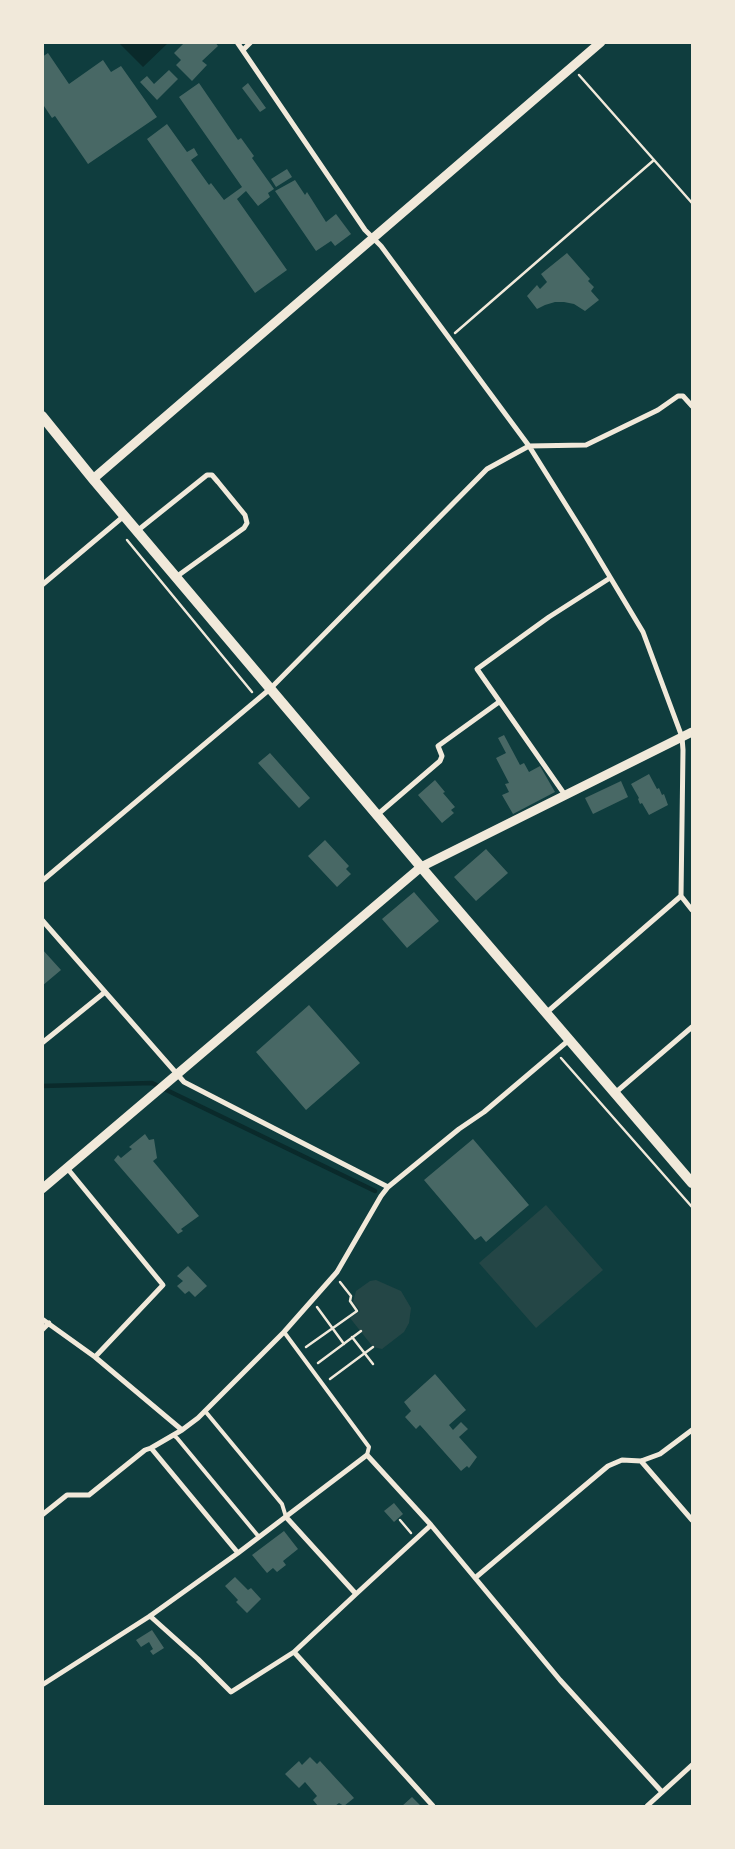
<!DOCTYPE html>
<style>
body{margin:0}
#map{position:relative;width:735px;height:1849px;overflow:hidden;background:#0f3d3e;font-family:Jost,sans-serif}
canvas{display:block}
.frame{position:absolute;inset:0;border:44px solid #f1e9da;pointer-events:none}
</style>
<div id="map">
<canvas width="735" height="1849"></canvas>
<div class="frame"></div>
</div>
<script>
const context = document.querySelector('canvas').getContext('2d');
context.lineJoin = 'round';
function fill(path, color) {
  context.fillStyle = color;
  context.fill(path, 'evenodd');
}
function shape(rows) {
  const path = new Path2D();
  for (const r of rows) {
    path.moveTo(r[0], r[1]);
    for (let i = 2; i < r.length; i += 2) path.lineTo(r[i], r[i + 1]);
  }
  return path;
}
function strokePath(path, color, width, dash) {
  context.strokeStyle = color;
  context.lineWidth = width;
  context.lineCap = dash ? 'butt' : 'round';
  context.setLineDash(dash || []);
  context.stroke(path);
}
fill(shape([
 [546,1205,603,1270,536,1328,479,1263],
 [376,1280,401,1291,411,1308,409,1323,404,1332,382,1349,373,1347,350,1318,360,1311,353,1302,356,1291,370,1281]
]), '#244646');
fill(shape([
 [121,43,121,42,168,43,143,67,120,44]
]), '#0a2a2b');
strokePath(shape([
 [42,1086,152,1083,375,1191]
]), '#0a2a2b', 4.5);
fill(shape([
 [185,42,215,42,218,46,202,61,207,65,192,81,176,65,181,60,174,53],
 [48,53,69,84,103,60,111,72,121,66,157,117,88,164,55,116,52,118,42,103,42,57],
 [169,70,178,79,157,100,140,82,147,76,154,84],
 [199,83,238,140,241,138,254,156,252,158,274,189,268,193,270,197,258,206,246,191,237,199,287,270,255,293,147,139,167,124,187,152,194,148,198,155,191,160,209,185,211,183,224,200,242,187,179,97],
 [248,83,266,108,260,112,242,88],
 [287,169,292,177,276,187,271,179],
 [295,180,305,195,307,192,326,222,336,214,351,234,335,246,331,241,316,251,275,191],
 [567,253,590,279,588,281,594,287,591,291,599,300,585,311,574,304,564,302,555,302,545,305,537,309,527,296,537,285,540,289,547,282,541,274],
 [504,735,520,765,524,763,529,772,540,766,555,792,513,814,502,795,509,792,505,784,509,783,496,758,506,753,498,738],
 [270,753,310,798,299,808,258,763],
 [649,774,657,789,659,788,662,795,664,794,668,805,649,815,642,803,640,804,638,799,639,798,631,784],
 [435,780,445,792,443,793,455,807,451,810,454,813,442,823,418,795],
 [621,781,628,797,593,814,585,798],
 [325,840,349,866,346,869,351,874,337,887,308,856],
 [486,849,508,873,476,901,454,877],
 [414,892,439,921,407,948,382,919],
 [42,949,61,970,42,986],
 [309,1005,360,1063,306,1110,256,1052],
 [145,1134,149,1140,154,1139,157,1158,153,1161,199,1216,181,1229,183,1231,178,1234,114,1160,118,1155,121,1158,132,1149,129,1147],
 [473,1139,529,1205,486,1242,481,1236,475,1240,424,1180],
 [188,1266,207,1286,195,1297,189,1291,185,1294,177,1286,183,1281,177,1276],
 [435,1374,466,1410,449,1425,453,1430,461,1422,468,1429,459,1437,477,1457,469,1468,467,1466,461,1471,420,1425,416,1429,405,1417,411,1411,404,1402],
 [394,1503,403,1514,394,1522,384,1511],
 [284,1531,298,1549,283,1561,286,1565,277,1572,273,1568,267,1573,252,1555],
 [235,1577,248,1590,251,1588,261,1599,247,1613,236,1602,238,1600,225,1586],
 [152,1630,164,1648,153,1655,150,1651,153,1649,149,1642,141,1647,136,1640],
 [310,1757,317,1764,320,1761,354,1798,344,1806,339,1803,335,1806,318,1806,313,1800,317,1796,305,1782,299,1788,285,1774,299,1761,302,1765],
 [412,1797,421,1806,402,1806]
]), '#486865');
strokePath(shape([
 [579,75,692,203],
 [455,333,654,160],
 [127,540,252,692],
 [561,1058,692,1207],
 [317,1307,344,1344],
 [352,1337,373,1364],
 [306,1347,357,1311,350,1301,351,1296,340,1282],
 [318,1363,361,1331],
 [330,1379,373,1347],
 [400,1520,411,1533]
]), '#f1e9da', 2.5);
strokePath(shape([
 [284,1332,369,1447,367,1455],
 [205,1411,282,1504,286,1517],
 [173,1435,177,1438,259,1537]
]), '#f1e9da', 4);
strokePath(shape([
 [237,42,365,230,381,246,529,446,586,537,643,632,682,737,683,750,681,896,692,910],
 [243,50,251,42],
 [137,531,207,475,212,475,218,482,245,515,247,523,244,528,176,577],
 [42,585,124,516],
 [565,795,477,669,549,617,610,578],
 [377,815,440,761,442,756,438,746,499,702],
 [42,881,270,689,487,469,529,446,586,445,658,410,678,396,683,396,692,406],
 [42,920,184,1082,388,1187],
 [546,1013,681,896],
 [42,1043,105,992],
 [615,1093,692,1027],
 [67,1168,163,1285,95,1357],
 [42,1319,95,1357,182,1430],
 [42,1330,49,1323],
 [641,1461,692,1520],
 [42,1515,67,1495,89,1495,145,1450,151,1448],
 [286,1517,356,1594,294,1652,433,1806],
 [238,1553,151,1448,182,1430,198,1418,284,1332,337,1272,381,1196,388,1187,459,1129,484,1112,569,1040],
 [475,1578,608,1466,622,1460,641,1461,660,1454,692,1430],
 [356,1594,431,1525],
 [150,1616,198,1659,231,1692,294,1652],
 [42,1685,150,1616,238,1553,367,1455,431,1525,560,1680,662,1792],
 [647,1806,692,1765]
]), '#f1e9da', 5);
strokePath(shape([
 [93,479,601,42],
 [42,1189,421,867,692,732]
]), '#f1e9da', 9);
strokePath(shape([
 [42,416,93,479,421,867,692,1183]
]), '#f1e9da', 10);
</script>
